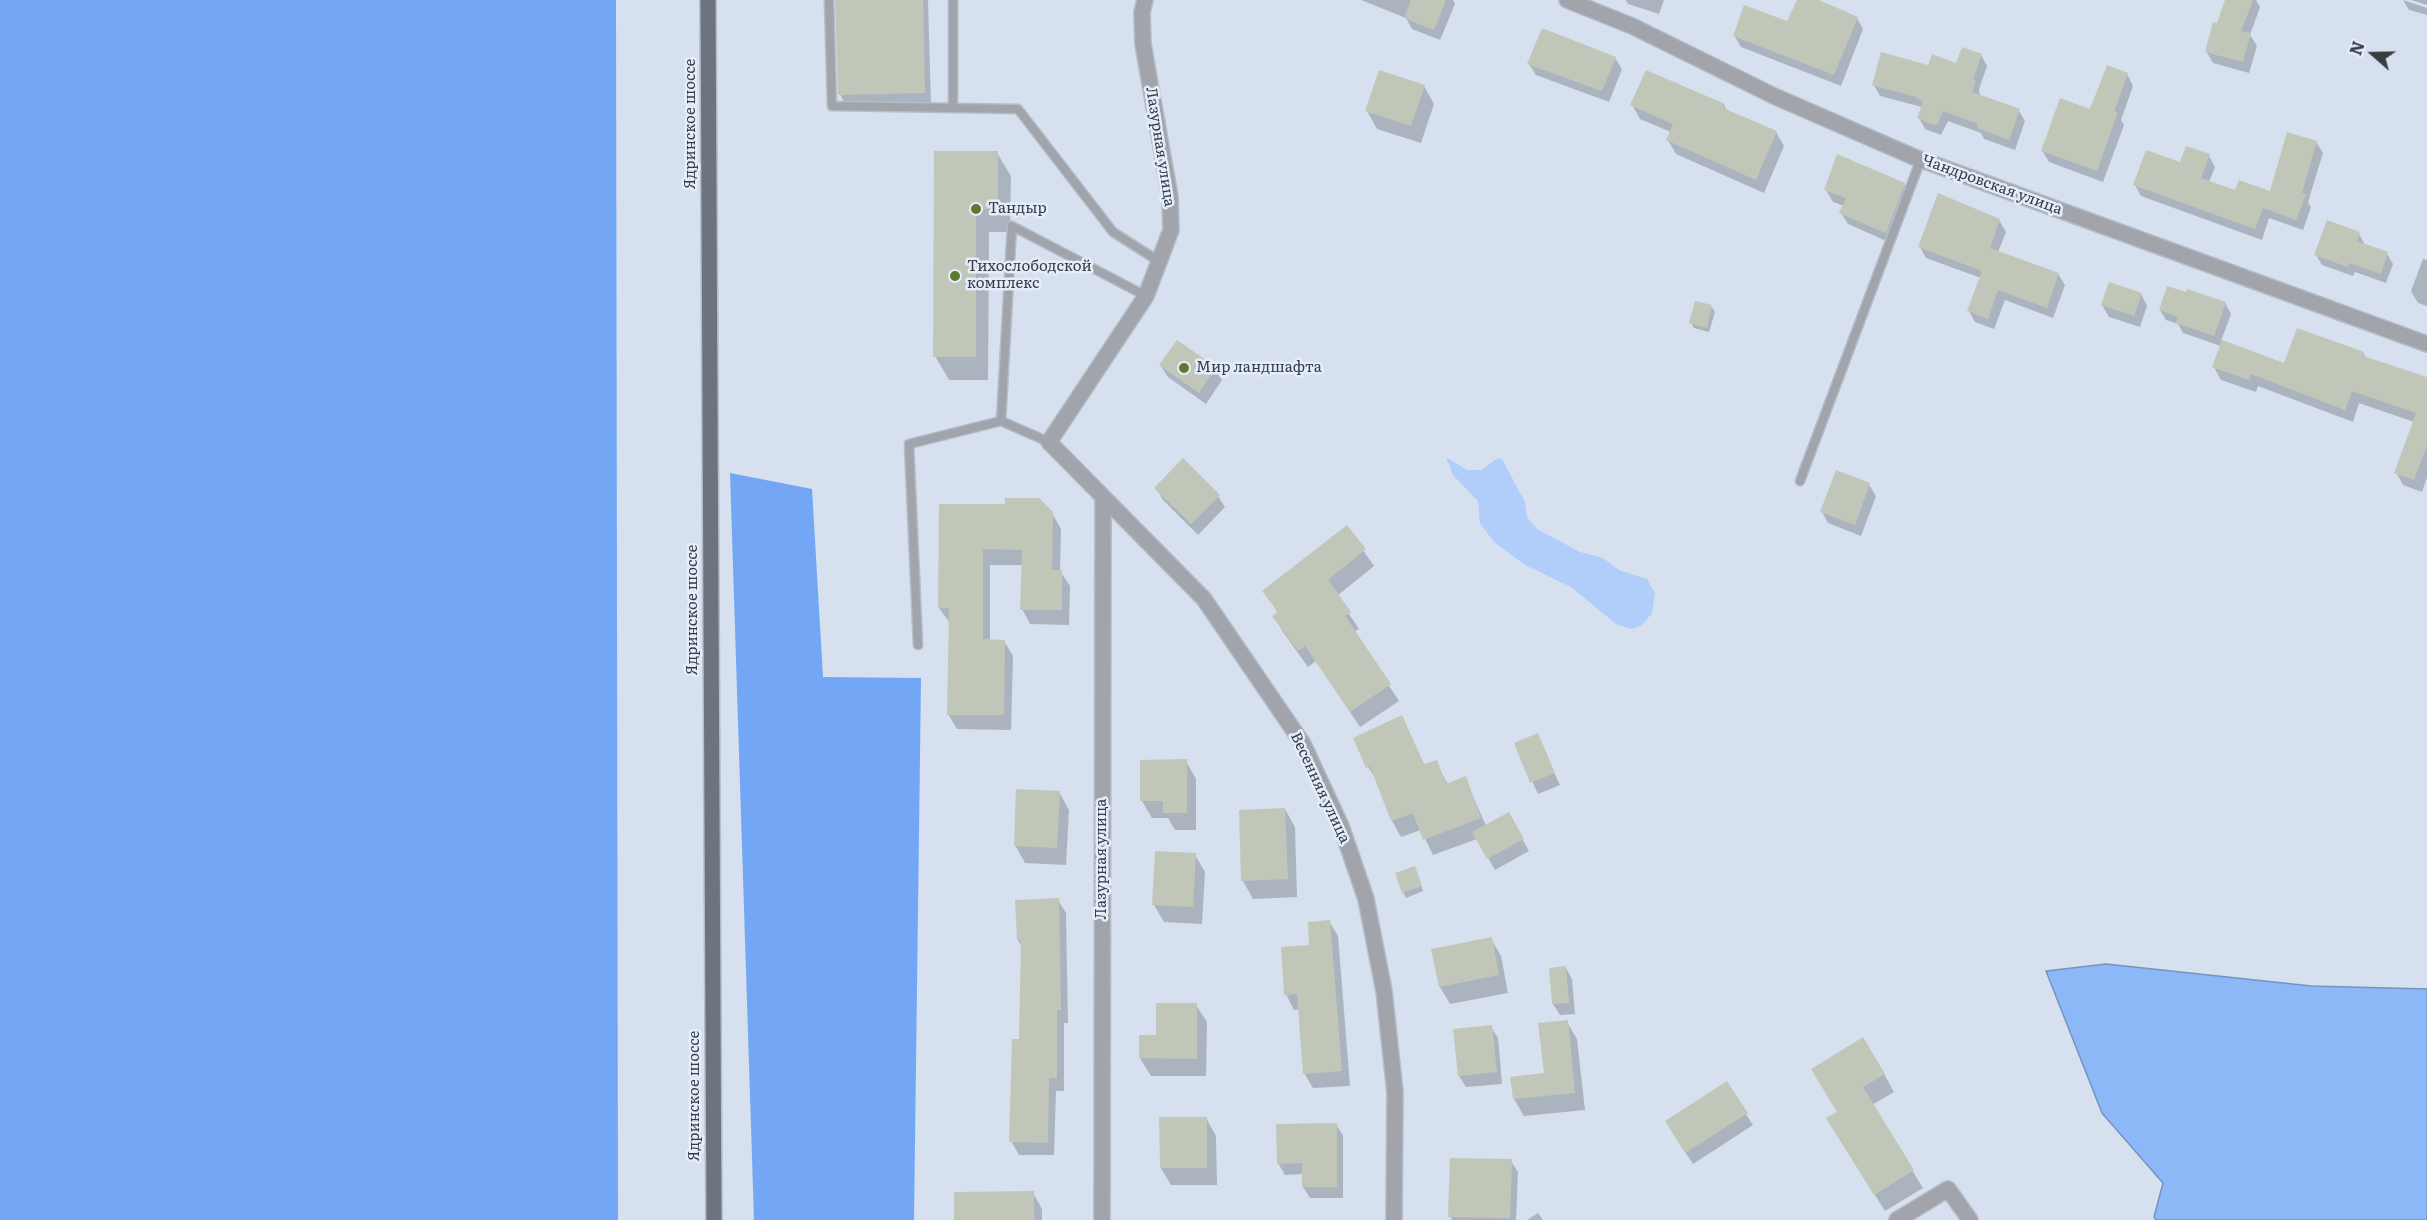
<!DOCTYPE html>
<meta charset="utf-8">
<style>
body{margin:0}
#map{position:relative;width:2427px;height:1220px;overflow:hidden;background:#d6e0ee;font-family:Literata,serif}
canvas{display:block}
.north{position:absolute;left:2343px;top:24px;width:60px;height:60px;-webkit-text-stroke:4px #e3edfc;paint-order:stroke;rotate:290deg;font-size:16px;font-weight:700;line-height:24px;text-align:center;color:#393d42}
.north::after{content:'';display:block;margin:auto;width:21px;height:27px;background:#393d42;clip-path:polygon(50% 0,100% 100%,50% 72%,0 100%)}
</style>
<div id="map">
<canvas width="2427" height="1220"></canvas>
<div class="north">N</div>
</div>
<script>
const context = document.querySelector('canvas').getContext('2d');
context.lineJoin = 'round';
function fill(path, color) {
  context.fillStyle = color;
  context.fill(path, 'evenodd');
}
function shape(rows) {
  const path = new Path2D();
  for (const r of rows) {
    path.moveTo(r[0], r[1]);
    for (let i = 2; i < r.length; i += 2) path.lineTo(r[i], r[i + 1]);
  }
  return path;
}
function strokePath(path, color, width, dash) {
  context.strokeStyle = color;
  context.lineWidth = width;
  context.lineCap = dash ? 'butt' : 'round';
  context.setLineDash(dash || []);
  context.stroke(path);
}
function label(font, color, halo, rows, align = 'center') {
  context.font = font + ' Literata,serif';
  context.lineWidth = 5;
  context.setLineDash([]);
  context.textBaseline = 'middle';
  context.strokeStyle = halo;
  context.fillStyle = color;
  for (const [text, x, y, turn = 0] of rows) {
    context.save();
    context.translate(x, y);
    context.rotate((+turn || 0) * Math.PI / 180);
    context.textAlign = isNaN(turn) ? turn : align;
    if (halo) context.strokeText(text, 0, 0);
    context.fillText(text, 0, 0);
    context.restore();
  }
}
fill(shape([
 [1446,457,1467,470,1481,470,1498,458,1502,459,1525,502,1527,517,1537,529,1580,552,1603,558,1619,570,1647,579,1655,593,1652,613,1642,625,1632,629,1616,624,1571,587,1525,565,1494,542,1480,523,1478,501,1453,475]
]), '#b0cef9');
fill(shape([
 [0,0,616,0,618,1220,0,1220],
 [730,473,812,489,823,677,921,678,914,1220,754,1220]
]), '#73a7f5');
const water = shape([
 [2106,964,2311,986,2427,989,2427,1220,2156,1220,2154,1217,2163,1183,2102,1113,2046,971,2106,964]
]);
fill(water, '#8db8f7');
strokePath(water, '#7493c1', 1.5);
fill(shape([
 [836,0,928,0,931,104,846,106,840,94],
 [1361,0,1453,0,1455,4,1440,40,1412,29,1406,18],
 [1626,0,1664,0,1659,14,1628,4],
 [1798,0,1815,0,1857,18,1863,29,1841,86,1741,47,1734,35,1788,23],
 [2227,0,2256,0,2260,7,2250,35,2257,46,2249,73,2213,63,2206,51],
 [2403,0,2427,8,2427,15,2409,10],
 [2411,0,2427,0,2427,5],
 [1981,55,1987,66,1979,89,1980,96,2019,111,2025,121,2015,150,1984,139,1981,133,1948,121,1941,135,1925,129,1919,118,1922,107,1880,96,1874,85,1929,67,1957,65],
 [1615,58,1622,69,1609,102,1536,75,1529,64],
 [2127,74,2133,86,2121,120,2124,125,2103,182,2049,162,2042,150,2091,111],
 [1424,86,1434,104,1421,143,1377,129,1367,111],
 [1632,105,1724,105,1727,111,1776,132,1784,146,1764,193,1676,154,1668,140,1671,132,1640,119],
 [2316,142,2323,153,2308,202,2311,207,2303,230,2269,218,2262,240,2141,196,2135,185,2209,156,2215,167,2209,182,2236,192,2271,193],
 [936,152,997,153,1011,176,1010,232,989,232,988,380,949,380,935,356],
 [1904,184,1911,195,1893,244,1848,224,1841,213,1844,206,1833,202,1826,190],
 [1999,220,2006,232,1998,252,2058,274,2065,285,2053,318,2005,300,1994,329,1975,322,1969,311,1981,278,1926,258,1920,247],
 [2359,234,2365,245,2387,254,2393,264,2386,283,2355,272,2353,276,2322,265,2316,255],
 [2423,259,2427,260,2427,306,2418,303,2411,291],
 [2141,294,2147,306,2140,327,2109,317,2102,305],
 [2225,303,2231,314,2221,341,2285,365,2363,353,2367,359,2427,378,2427,477,2422,492,2403,485,2396,472,2414,422,2359,403,2353,422,2258,386,2256,392,2221,380,2214,367,2221,346,2183,333,2178,324,2166,320,2160,310],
 [1712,307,1715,312,1709,332,1694,328,1691,323],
 [1177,342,1215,368,1222,380,1206,404,1168,377,1161,366],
 [1869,485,1876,496,1861,536,1828,523,1822,512],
 [1156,488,1218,496,1225,507,1198,535,1163,500],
 [941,505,1052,513,1061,529,1060,571,1070,586,1069,625,1030,624,1022,609,1023,565,990,565,990,641,1004,641,1013,656,1011,730,957,729,948,714,950,623,939,608],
 [1347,527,1374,566,1337,596,1359,629,1354,632,1399,701,1360,727,1316,661,1308,667,1283,632,1274,616,1278,613,1264,591],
 [1401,717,1425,766,1436,762,1448,785,1465,778,1486,826,1508,814,1529,851,1495,870,1477,839,1433,855,1421,830,1401,837,1392,821,1378,782,1368,767],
 [1537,735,1560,785,1538,794,1515,744],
 [1186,761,1196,779,1196,830,1175,830,1168,818,1152,818,1142,801],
 [1059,792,1069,810,1066,865,1025,863,1015,845],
 [1285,809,1295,827,1297,897,1253,899,1243,881],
 [1195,855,1205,872,1202,924,1164,922,1154,905],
 [1417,873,1423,891,1406,898,1403,892],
 [1058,900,1066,913,1068,1023,1064,1023,1064,1091,1056,1091,1054,1155,1019,1155,1011,1141,1020,1040,1022,947,1018,940,1016,901],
 [1329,921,1338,936,1350,1086,1313,1088,1304,1073,1300,1009,1294,1010,1286,994,1311,946],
 [1491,939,1501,956,1508,993,1450,1004,1440,987,1433,951],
 [1566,968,1572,979,1575,1014,1560,1015,1553,1004],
 [1196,1005,1207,1022,1206,1076,1151,1076,1140,1058,1141,1036,1157,1036],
 [1567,1022,1577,1039,1585,1110,1524,1116,1514,1099,1545,1075],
 [1491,1027,1498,1038,1502,1084,1466,1087,1459,1076],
 [1813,1070,1884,1074,1894,1092,1872,1105,1923,1188,1885,1211,1838,1136,1839,1112],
 [1746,1114,1753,1125,1693,1164,1673,1133],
 [1206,1118,1216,1136,1217,1185,1171,1185,1161,1168],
 [1336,1124,1343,1136,1343,1198,1310,1198,1303,1187,1303,1174,1285,1175,1278,1163],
 [1511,1161,1518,1172,1516,1220,1452,1220,1450,1216],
 [1033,1193,1042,1209,1042,1220,956,1220],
 [1538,1213,1543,1220,1527,1220]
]), '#0003');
fill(shape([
 [835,0,923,0,925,93,838,95],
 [1411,0,1446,0,1434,30,1404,18],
 [1797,0,1819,0,1858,17,1834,75,1733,36,1744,5,1787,21],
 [2225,0,2253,0,2241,31,2251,33,2243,62,2205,52,2213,22,2217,23],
 [1542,28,1616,57,1602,91,1527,64],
 [1962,47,1982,54,1973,80,1976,81,1972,92,2020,109,2009,140,1977,128,1978,124,1943,111,1938,123,1934,125,1917,118,1923,102,1916,97,1872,85,1881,52,1928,65,1932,54,1956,63],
 [2107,65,2128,73,2114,111,2118,112,2097,171,2041,151,2060,98,2090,109],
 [1379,70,1425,85,1411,126,1365,111],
 [1646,70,1725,104,1723,108,1777,131,1756,180,1666,140,1673,124,1630,105],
 [2287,132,2317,141,2302,193,2306,194,2296,220,2263,208,2255,229,2133,185,2146,150,2180,162,2186,146,2210,154,2201,178,2235,190,2239,180,2270,191],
 [934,151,998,151,998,209,976,209,976,357,933,357],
 [1837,154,1905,183,1886,233,1839,213,1846,198,1824,190],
 [1938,193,2000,219,1990,248,2059,273,2047,308,1998,290,1988,319,1967,311,1982,271,1918,247],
 [2327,220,2360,232,2357,241,2388,252,2381,274,2349,263,2348,267,2314,255],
 [2109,282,2142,293,2134,316,2101,305],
 [2167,286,2186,292,2187,289,2226,302,2214,336,2176,323,2178,317,2159,310],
 [1695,301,1712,305,1707,328,1689,323],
 [2297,328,2364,352,2363,356,2427,377,2427,445,2414,480,2394,473,2416,413,2352,391,2345,410,2251,374,2249,380,2212,367,2222,340,2284,363],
 [1177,340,1216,367,1199,393,1159,365],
 [1183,458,1220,495,1191,524,1154,488],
 [1836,470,1870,483,1855,525,1820,512],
 [1005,498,1039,498,1053,512,1052,570,1062,570,1062,610,1020,610,1022,550,983,549,983,639,1005,640,1004,715,947,715,949,608,938,608,939,504,1005,504],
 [1347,525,1366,549,1328,580,1351,612,1345,616,1391,684,1350,712,1305,646,1298,651,1272,616,1278,612,1262,591],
 [1402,715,1424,764,1437,760,1446,784,1466,776,1481,818,1423,840,1413,813,1391,821,1370,766,1366,768,1353,738],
 [1538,733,1555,773,1530,783,1514,743],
 [1187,759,1187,813,1163,813,1163,801,1140,801,1140,760],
 [1016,789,1060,791,1057,848,1014,846],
 [1285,808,1288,879,1241,881,1239,810],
 [1509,812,1524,839,1487,859,1472,832],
 [1155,851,1196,853,1193,907,1152,905],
 [1415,866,1422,886,1402,893,1395,873],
 [1059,898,1061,1010,1057,1010,1057,1078,1049,1078,1048,1143,1009,1142,1012,1039,1019,1039,1021,940,1017,940,1015,900],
 [1330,920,1342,1071,1303,1074,1297,994,1284,995,1281,947,1309,945,1308,922],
 [1492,937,1499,975,1439,987,1431,949],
 [1566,966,1569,1003,1552,1004,1549,968],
 [1156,1003,1197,1003,1197,1059,1139,1058,1139,1035,1156,1035],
 [1568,1020,1575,1093,1513,1099,1510,1077,1544,1073,1538,1023],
 [1492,1025,1497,1072,1458,1076,1453,1029],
 [1863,1037,1885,1074,1863,1087,1914,1170,1874,1195,1826,1118,1837,1112,1811,1069],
 [1727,1081,1748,1113,1685,1153,1665,1121],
 [1159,1117,1207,1117,1207,1168,1160,1168],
 [1337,1123,1337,1187,1302,1187,1302,1163,1277,1164,1276,1124],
 [1450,1158,1512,1159,1510,1218,1448,1217],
 [1034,1191,1034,1220,954,1220,954,1192]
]), '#c1c7b8');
const service = shape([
 [829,0,832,106,1018,109,1113,232,1160,262],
 [953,106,953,0],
 [1049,442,1001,421,1012,226,1146,296],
 [1800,481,1921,159],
 [918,645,909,444,1001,421]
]);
const minor = shape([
 [1145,0,1142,12,1143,44,1170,197,1171,230,1146,296,1049,442,1204,599,1303,744,1341,826,1366,899,1384,991,1395,1092,1394,1220],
 [1567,0,1632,26,1774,96,1914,157,2427,344],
 [1102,1220,1103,498],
 [1897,1220,1948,1189,1970,1220]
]);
const primary = shape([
 [708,0,714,1220]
]);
strokePath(service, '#b3bcc8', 11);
strokePath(minor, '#b3bcc8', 18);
strokePath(primary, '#b3bcc8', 18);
strokePath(service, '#a1a5ab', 8);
strokePath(minor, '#a1a5ab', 15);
strokePath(primary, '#6d747f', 15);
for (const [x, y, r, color] of [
 [976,209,6,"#5f792c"],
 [955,276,6,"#5f792c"],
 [1184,368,6,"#5f792c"]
]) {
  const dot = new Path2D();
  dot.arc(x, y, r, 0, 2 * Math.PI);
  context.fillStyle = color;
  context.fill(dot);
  strokePath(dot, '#e3edfc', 2);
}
label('15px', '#393d42', '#e3edfc', [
 ["Ядринское шоссе",691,124,-90],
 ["Лазурная улица",1160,147,81],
 ["Чандровская улица",1992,185,20],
 ["Ядринское шоссе",693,610,-90],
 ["Весенняя улица",1320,788,65],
 ["Лазурная улица",1102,859,-90],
 ["Ядринское шоссе",695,1096,-90]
]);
label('15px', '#393d42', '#e3edfc', [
 ["Тандыр",988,209],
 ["Тихослободской",967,267],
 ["комплекс",967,284],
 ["Мир ландшафта",1196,368]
], 'left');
</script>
